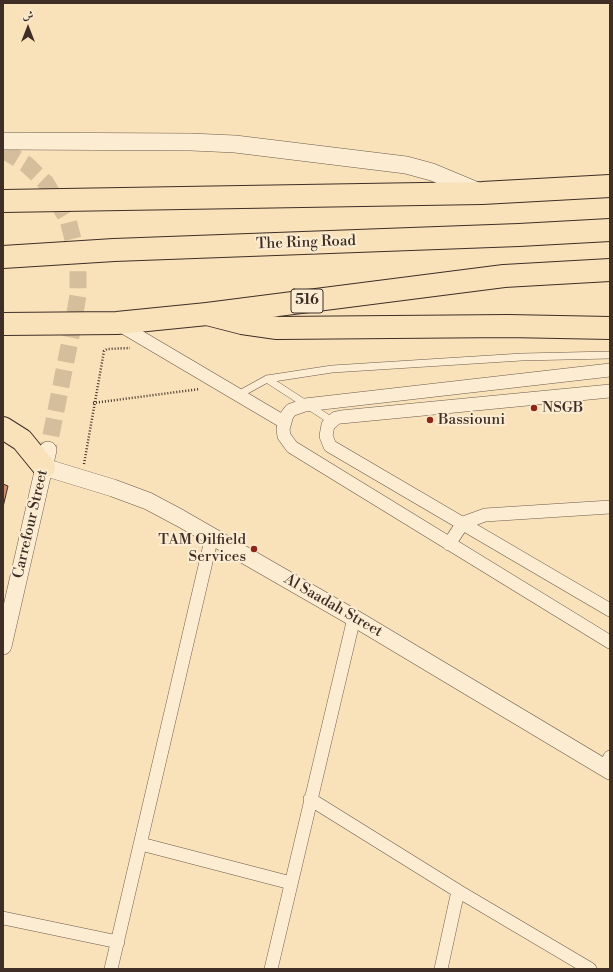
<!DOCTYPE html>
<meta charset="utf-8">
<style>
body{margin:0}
#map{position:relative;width:613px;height:972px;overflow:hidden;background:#f9e2ba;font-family:"Libre Bodoni",Amiri,serif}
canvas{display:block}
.frame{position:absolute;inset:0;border:4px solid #3e2e26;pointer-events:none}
.north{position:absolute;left:8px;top:8px;width:40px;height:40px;-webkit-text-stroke:3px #fbecd2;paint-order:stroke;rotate:0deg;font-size:11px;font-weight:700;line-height:16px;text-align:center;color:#3e2e26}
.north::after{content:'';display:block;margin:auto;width:14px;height:18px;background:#3e2e26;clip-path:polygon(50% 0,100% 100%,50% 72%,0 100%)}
</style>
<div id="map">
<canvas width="613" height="972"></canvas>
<div class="frame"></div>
<div class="north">ش</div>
</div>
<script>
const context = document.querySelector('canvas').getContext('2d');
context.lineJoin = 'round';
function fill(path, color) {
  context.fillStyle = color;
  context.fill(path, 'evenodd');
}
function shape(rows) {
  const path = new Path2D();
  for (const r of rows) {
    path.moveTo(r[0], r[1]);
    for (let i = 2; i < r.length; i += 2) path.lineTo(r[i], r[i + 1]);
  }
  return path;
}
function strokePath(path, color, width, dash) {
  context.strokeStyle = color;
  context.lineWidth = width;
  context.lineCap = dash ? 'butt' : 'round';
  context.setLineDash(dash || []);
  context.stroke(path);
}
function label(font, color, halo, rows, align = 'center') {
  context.font = font + ' "Libre Bodoni",serif';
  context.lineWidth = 4;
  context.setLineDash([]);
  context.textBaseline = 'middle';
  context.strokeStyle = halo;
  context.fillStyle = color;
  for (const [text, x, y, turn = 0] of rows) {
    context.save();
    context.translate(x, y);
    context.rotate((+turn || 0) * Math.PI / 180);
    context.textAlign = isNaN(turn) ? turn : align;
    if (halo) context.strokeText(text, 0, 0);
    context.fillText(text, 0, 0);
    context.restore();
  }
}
const building = shape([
 [3,484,8,486,3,507,3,484]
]);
fill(building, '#d3936f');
strokePath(building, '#3e2e26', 1);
strokePath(shape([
 [3,150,26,164,46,183,68,220,78,259,78,295,72,331,48,450]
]), '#d4be9c', 17, [17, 8]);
const service = shape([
 [267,379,332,421],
 [238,395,267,379,332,369,522,357,610,355]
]);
const minor = shape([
 [118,324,284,422],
 [610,370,305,405,291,410,287,415,283,429,284,436,292,447,610,642],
 [610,391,341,417,336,418,328,425,326,436,330,446,610,610],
 [449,544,463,523,485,515,610,507],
 [605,768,610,757],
 [310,799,458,891,590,969],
 [141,844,291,883],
 [3,918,118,942],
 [111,969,212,536],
 [271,969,354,618],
 [441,969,458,891]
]);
const tertiary = shape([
 [3,141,191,142,235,144,406,165,432,172,480,192],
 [44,467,113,488,148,501,180,518,354,618,610,771],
 [3,646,48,450]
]);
const trunk = shape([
 [3,201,482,193,610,186],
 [207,314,242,323,277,328,508,326,610,328]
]);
const motorway = shape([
 [3,257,114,250,519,235,610,230],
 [3,324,117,323,207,314,504,276,610,270],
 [3,428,22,440,44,467]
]);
strokePath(service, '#6d5b4b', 8);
strokePath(minor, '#6d5b4b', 14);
strokePath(tertiary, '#6d5b4b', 18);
strokePath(trunk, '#3e2e26', 24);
strokePath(motorway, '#3e2e26', 24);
strokePath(shape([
 [93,403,200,389],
 [84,464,104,351,107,349,130,348]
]), '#3e2e26', 2.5, [1, 2]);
strokePath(service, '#fbecd2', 7);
strokePath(minor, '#fbecd2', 13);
strokePath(tertiary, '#fbecd2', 17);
strokePath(trunk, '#f9e2ba', 22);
strokePath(motorway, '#f9e2ba', 22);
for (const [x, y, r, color] of [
 [534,408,4,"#8f2418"],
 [430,420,4,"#8f2418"],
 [254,549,4,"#8f2418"]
]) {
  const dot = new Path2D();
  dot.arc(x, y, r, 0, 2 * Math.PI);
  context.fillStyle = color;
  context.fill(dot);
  strokePath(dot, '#fbecd2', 1.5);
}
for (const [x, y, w] of [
 [307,301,32]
]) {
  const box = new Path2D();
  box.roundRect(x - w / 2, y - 12, w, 24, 3);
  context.fillStyle = '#fbecd2';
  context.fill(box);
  strokePath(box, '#3e2e26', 1);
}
label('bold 14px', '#3e2e26', null, [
 ["516",307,301]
]);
label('15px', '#3e2e26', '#fbecd2', [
 ["The Ring Road",306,243,-2],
 ["Carrefour Street",31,524,-77],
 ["Al Saadah Street",333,606,30]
]);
label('15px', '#3e2e26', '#fbecd2', [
 ["NSGB",542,408],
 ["Bassiouni",438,420],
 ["TAM Oilfield",246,540,"right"],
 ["Services",246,557,"right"]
], 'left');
</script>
